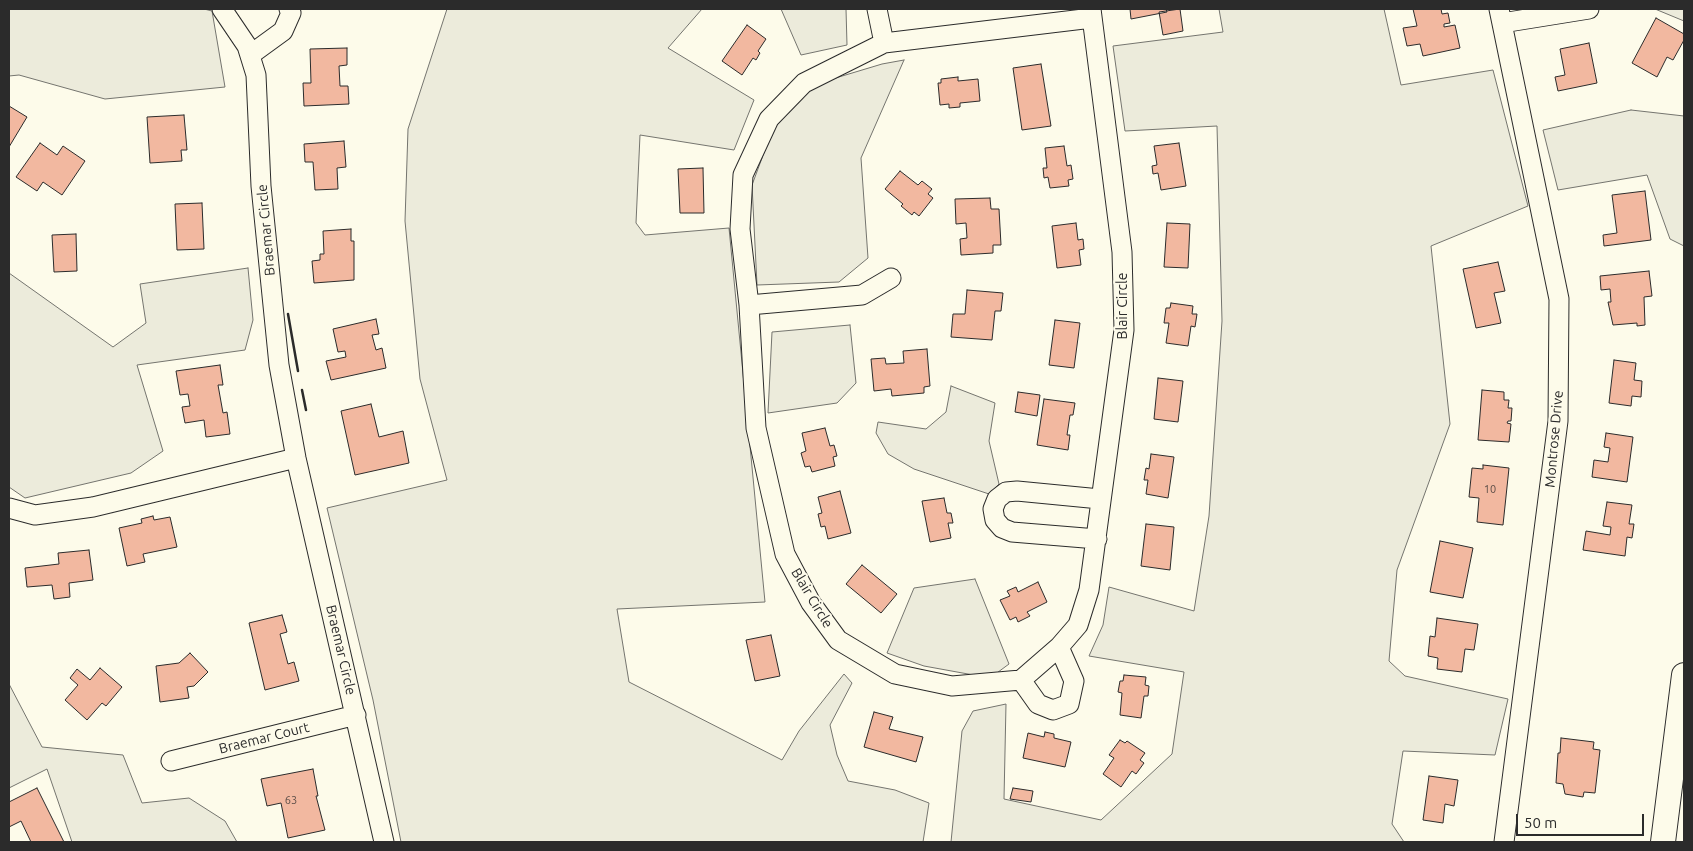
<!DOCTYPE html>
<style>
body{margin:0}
#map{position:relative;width:1693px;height:851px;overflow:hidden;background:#fdfbea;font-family:Ubuntu,sans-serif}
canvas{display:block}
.frame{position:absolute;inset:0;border:10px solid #2b2b2b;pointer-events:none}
.scale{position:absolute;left:1516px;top:814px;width:128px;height:22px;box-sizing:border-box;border:2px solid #2b2b2b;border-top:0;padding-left:6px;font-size:15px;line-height:18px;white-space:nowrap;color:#2b2b2b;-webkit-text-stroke:4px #fdfbea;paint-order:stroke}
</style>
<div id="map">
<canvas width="1693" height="851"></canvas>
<div class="frame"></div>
<div class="scale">50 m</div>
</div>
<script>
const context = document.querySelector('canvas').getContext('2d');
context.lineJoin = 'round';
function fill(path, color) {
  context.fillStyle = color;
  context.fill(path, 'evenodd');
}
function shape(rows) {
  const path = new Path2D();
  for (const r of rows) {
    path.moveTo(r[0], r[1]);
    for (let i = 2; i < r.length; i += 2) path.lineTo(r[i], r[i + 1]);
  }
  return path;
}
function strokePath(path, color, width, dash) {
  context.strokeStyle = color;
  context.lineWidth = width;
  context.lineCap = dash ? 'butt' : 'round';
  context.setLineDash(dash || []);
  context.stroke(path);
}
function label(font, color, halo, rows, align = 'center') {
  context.font = font + ' Ubuntu,sans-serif';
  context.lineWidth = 4;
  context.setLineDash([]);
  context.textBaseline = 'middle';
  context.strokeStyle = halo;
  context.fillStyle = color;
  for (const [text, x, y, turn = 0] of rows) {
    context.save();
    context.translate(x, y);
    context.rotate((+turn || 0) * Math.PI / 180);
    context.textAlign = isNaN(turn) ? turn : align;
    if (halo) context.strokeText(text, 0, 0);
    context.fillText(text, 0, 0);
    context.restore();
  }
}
const green = shape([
 [9,9,204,9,212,11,225,87,105,99,19,75,9,76,9,9],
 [447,9,702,9,668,48,754,100,734,150,640,135,636,223,645,235,729,228,765,602,617,609,629,682,782,760,799,731,844,674,852,683,830,725,837,755,848,781,895,790,929,803,923,842,401,842,373,700,327,508,447,480,420,379,405,221,408,129,447,9],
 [781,9,846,9,847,45,801,55,781,9],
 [1219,9,1384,9,1401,85,1493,70,1528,206,1431,246,1450,424,1397,570,1389,661,1405,676,1508,699,1495,755,1403,751,1392,824,1404,842,951,842,962,731,973,711,1006,704,1004,799,1101,820,1172,754,1184,672,1089,656,1103,625,1109,587,1194,611,1209,516,1222,321,1217,126,1125,131,1113,46,1223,32,1219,9],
 [1655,9,1684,9,1684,21,1655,9],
 [904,60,861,158,868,258,839,282,757,285,752,185,772,131,809,86,882,64,904,60],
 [1631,110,1684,116,1684,246,1670,239,1647,175,1558,190,1543,130,1631,110],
 [248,268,253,320,245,350,137,365,163,451,131,473,25,498,9,487,9,273,113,347,146,323,140,284,248,268],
 [850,325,856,383,837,403,768,413,772,332,850,325],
 [951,386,995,403,989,441,999,484,989,494,914,469,888,454,876,433,878,422,926,429,946,412,951,386],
 [975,579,1009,664,990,678,924,666,887,653,914,588,975,579],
 [9,684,42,747,123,755,142,803,189,798,225,821,237,842,72,842,47,769,9,788,9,684]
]);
fill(green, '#ecebdb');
strokePath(green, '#74746e', 1);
const building = shape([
 [1130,9,1166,9,1167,12,1131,19,1130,9],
 [1180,9,1183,31,1163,35,1159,12,1180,9],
 [1413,9,1441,9,1442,14,1448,13,1450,23,1444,24,1444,27,1455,25,1460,48,1423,56,1420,44,1407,46,1403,28,1417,26,1413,9],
 [1656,18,1684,34,1684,40,1673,60,1667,57,1657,77,1632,63,1656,18],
 [747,25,766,39,758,51,760,53,756,60,753,58,742,75,722,61,747,25],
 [1589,43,1597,83,1558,91,1555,77,1565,75,1560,49,1589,43],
 [347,48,347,65,339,66,340,86,348,86,349,104,304,106,303,83,311,83,310,49,347,48],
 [1041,64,1051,126,1022,130,1013,68,1041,64],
 [958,77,958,81,978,79,980,101,960,103,960,107,949,108,949,104,940,105,938,83,941,83,941,79,958,77],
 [9,106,27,117,9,147,9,106],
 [184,115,187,150,181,150,182,161,150,163,147,117,184,115],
 [344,141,346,167,337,168,338,189,315,190,313,162,305,162,304,144,344,141],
 [40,143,57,155,63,146,85,161,62,195,43,182,37,191,16,177,40,143],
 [1179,143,1186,186,1161,190,1158,173,1153,174,1152,166,1157,165,1154,146,1179,143],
 [1064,146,1067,166,1071,165,1073,179,1068,180,1069,186,1050,188,1048,177,1044,178,1043,168,1047,168,1045,148,1064,146],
 [703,168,704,213,680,213,678,169,703,168],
 [900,171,918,185,922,181,932,189,928,194,933,198,919,216,914,212,912,215,901,206,903,204,885,189,900,171],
 [1645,191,1651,240,1604,246,1603,235,1617,233,1612,195,1645,191],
 [990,198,991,209,999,209,1001,245,993,245,993,253,961,255,960,239,967,238,966,223,956,224,955,199,990,198],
 [202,203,204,249,177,250,175,204,202,203],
 [1076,223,1078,240,1083,239,1084,249,1079,250,1081,265,1057,268,1052,226,1076,223],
 [1167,223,1190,224,1188,268,1164,267,1167,223],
 [351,229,351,241,354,241,354,280,314,283,312,261,320,260,320,254,324,254,323,231,351,229],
 [76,234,77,271,54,272,52,235,76,234],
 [1498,262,1505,291,1494,293,1501,323,1476,328,1463,269,1498,262],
 [1649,271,1652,296,1644,297,1645,325,1637,326,1637,323,1613,325,1608,302,1611,302,1610,289,1601,290,1600,276,1649,271],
 [967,290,1003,293,1001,311,995,311,992,340,951,337,953,314,965,314,967,290],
 [1171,303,1193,306,1192,314,1197,314,1195,327,1191,326,1188,346,1166,343,1169,323,1164,323,1166,308,1170,308,1171,303],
 [376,319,379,334,372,335,376,350,382,348,386,368,331,380,326,361,346,357,345,351,338,352,333,329,376,319],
 [1055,320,1080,323,1074,368,1049,365,1055,320],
 [927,349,930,386,924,387,924,393,892,396,891,389,874,391,871,359,885,358,886,364,904,363,903,351,927,349],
 [1614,360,1636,363,1634,380,1642,381,1641,397,1632,396,1631,406,1609,403,1614,360],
 [220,365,223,385,218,385,223,413,227,412,230,434,206,437,204,420,185,423,182,407,190,406,188,394,180,395,176,371,220,365],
 [1158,378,1183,381,1178,422,1154,419,1158,378],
 [1482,390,1504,392,1504,400,1509,400,1508,408,1512,408,1511,421,1508,421,1507,423,1511,424,1509,442,1478,440,1482,390],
 [1018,392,1040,395,1037,416,1015,412,1018,392],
 [1044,399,1075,403,1073,415,1070,415,1067,435,1070,435,1068,450,1037,445,1044,399],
 [371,404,379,437,403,431,409,463,355,475,341,411,371,404],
 [825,428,830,446,834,445,837,456,833,457,835,466,812,472,810,466,805,467,801,453,806,451,802,433,825,428],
 [1606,433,1633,437,1627,482,1592,477,1594,460,1608,462,1610,448,1604,447,1606,433],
 [1151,454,1174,457,1168,498,1146,494,1148,480,1144,480,1146,468,1149,469,1151,454],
 [1483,465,1509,468,1503,525,1477,522,1479,498,1469,497,1472,468,1483,469,1483,465],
 [840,491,851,533,828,539,825,526,821,527,818,514,822,513,818,497,840,491],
 [944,498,947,513,951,513,953,523,948,523,951,538,930,542,922,501,944,498],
 [1607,502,1632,505,1629,524,1634,524,1632,538,1627,537,1625,556,1583,550,1586,531,1610,535,1611,527,1603,526,1607,502],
 [153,516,154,520,170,517,177,547,143,554,145,562,127,566,119,528,142,523,141,519,153,516],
 [1146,524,1174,527,1170,570,1141,566,1146,524],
 [1440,541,1473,548,1463,598,1430,592,1440,541],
 [89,550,93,580,69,583,70,597,54,599,52,585,27,587,25,568,59,564,58,553,89,550],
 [862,565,897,594,881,613,846,584,862,565],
 [1038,582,1047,602,1027,612,1030,616,1018,622,1016,617,1010,620,1000,600,1010,596,1007,591,1016,587,1018,592,1038,582],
 [282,615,287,632,280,634,288,664,294,662,299,681,265,690,249,623,282,615],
 [1437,618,1478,624,1474,650,1465,649,1462,672,1437,669,1438,658,1428,656,1430,636,1435,637,1437,618],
 [771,635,780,676,755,681,746,640,771,635],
 [190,653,208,672,194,686,187,687,189,698,160,702,156,666,179,663,190,653],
 [100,668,122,687,106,706,102,703,87,720,65,700,78,685,70,678,77,669,90,680,100,668],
 [1124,675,1146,677,1145,685,1149,686,1148,696,1144,696,1141,718,1120,715,1122,693,1118,692,1120,681,1123,681,1124,675],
 [874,712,893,717,889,729,923,737,916,762,864,747,874,712],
 [1045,732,1054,734,1054,738,1071,742,1065,767,1023,758,1028,733,1044,737,1045,732],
 [1561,738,1594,742,1593,749,1600,750,1595,793,1584,792,1583,797,1565,794,1563,784,1556,783,1558,753,1560,753,1561,738],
 [1120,740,1125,743,1127,741,1145,753,1140,760,1144,763,1136,774,1132,771,1121,787,1103,774,1114,758,1109,755,1120,740],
 [313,769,318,796,316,796,325,830,288,838,281,803,267,806,261,779,313,769],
 [1429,776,1458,780,1454,806,1445,804,1443,823,1423,820,1429,776],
 [37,788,64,842,31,842,21,821,9,827,9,802,37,788],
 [1013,788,1033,791,1031,802,1010,799,1013,788]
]);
fill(building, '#f2b8a0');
strokePath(building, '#2b2b2b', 1);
const minor = shape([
 [222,9,247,46,256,75,261,186,279,365,296,458,384,842],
 [877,9,884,43],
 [1091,9,1122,252,1124,330,1089,590,1078,625,1059,647,1021,680,952,686,895,674,838,640,811,603,785,554,756,428,749,305,740,229,743,175,769,119,804,83,884,43,1092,18],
 [1499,9,1559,299,1558,421,1504,842],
 [1502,23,1589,9],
 [250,55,283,31,291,13,289,9],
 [749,305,862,295,891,278],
 [9,508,35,515,93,507,296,458],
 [1097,539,1012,532,1002,528,995,520,993,509,997,499,1006,492,1017,491,1100,499],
 [1021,680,1038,704,1053,710,1069,704,1074,681,1059,647],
 [171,761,356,715]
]);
const major = shape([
 [1663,842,1684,675]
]);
strokePath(minor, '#2b2b2b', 21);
strokePath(major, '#2b2b2b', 26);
strokePath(minor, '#fdfbea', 19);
strokePath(major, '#fdfbea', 24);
strokePath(shape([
 [288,314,298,371],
 [302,390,306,410]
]), '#2b2b2b', 2.5);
label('11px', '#5d4e48', null, [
 ["10",1490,489],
 ["63",291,800]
]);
label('14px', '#2b2b2b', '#fdfbea', [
 ["Braemar Circle",266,230,-95],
 ["Blair Circle",1122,306,-90],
 ["Montrose Drive",1554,439,-85],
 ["Blair Circle",812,598,59],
 ["Braemar Circle",341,650,77],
 ["Braemar Court",264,738,-14]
]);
</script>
